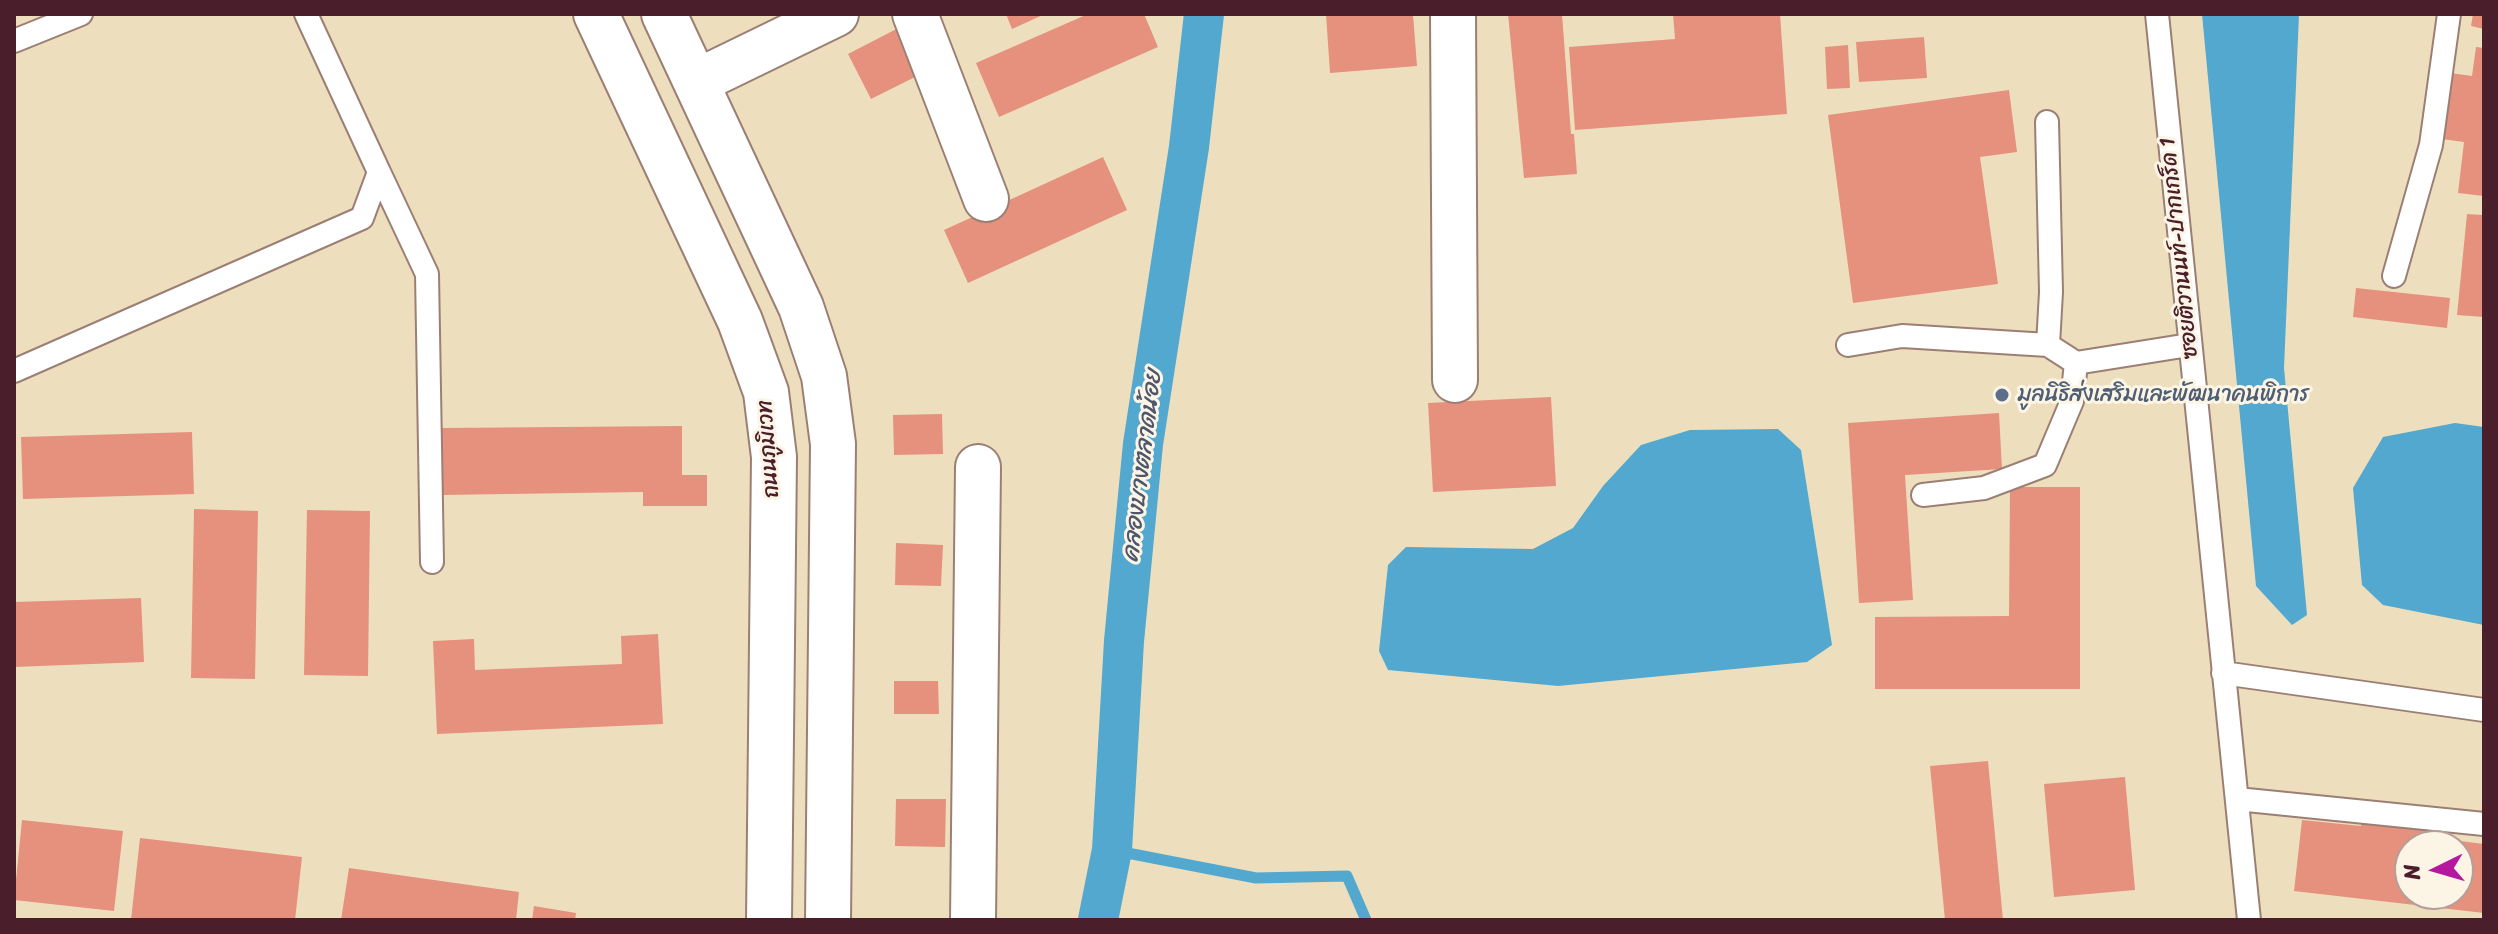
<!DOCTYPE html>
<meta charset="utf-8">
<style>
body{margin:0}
#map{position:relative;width:2498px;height:934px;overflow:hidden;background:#eddfbd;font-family:Sriracha,sans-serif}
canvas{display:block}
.frame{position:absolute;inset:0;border:16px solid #4a1f2b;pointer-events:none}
.north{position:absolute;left:2394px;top:830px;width:80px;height:80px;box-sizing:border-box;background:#fcf5e5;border:2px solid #b59f9b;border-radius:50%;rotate:265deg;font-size:22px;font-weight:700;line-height:32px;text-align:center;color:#4a1f2b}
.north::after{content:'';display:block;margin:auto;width:28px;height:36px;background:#b5179e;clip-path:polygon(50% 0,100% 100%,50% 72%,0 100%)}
</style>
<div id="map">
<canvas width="2498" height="934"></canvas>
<div class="frame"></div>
<div class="north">N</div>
</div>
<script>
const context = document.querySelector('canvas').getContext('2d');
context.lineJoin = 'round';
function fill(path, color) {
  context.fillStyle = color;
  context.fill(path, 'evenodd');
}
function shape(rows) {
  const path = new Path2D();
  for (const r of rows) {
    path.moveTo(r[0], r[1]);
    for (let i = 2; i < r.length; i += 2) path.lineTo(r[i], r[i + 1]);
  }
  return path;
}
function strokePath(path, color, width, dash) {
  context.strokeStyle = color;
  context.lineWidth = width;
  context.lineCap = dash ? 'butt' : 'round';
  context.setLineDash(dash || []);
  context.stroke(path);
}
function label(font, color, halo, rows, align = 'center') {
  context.font = font + ' Sriracha,"Playpen Sans Thai",sans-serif';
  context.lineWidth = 6;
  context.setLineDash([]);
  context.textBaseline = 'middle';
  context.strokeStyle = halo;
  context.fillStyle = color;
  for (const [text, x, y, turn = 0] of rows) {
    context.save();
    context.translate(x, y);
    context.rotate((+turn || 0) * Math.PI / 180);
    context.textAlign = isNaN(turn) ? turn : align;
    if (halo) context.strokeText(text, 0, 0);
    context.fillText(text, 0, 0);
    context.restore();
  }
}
fill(shape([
 [2202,14,2299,14,2284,368,2307,615,2292,625,2256,586],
 [2455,423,2484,427,2484,625,2383,605,2362,585,2353,488,2383,437],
 [1778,429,1801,450,1832,645,1807,662,1558,686,1388,670,1379,651,1388,565,1406,547,1533,549,1573,528,1603,486,1641,445,1690,430]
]), '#52a8ce');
strokePath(shape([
 [1112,850,1256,878,1347,876,1366,920]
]), '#52a8ce', 11);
strokePath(shape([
 [1098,920,1112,850,1124,641,1143,444,1189,147,1204,14]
]), '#52a8ce', 40);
fill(shape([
 [1006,14,1045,14,1012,29],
 [1088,14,1144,14,1158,47,999,117,976,63],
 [1326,14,1413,14,1417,66,1330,73],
 [1508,14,1562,14,1571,134,1574,134,1577,174,1524,178],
 [1673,14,1780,14,1787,114,1575,130,1569,47,1675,39],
 [2473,14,2484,14,2484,29,2471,26],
 [906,24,929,70,871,99,848,54],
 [1924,37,1927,78,1859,82,1856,42],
 [1848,45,1850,88,1827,89,1825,47],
 [2476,47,2484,48,2484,196,2458,193,2464,142,2435,138,2443,72,2472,76],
 [2009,90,2017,152,1980,157,1998,284,1853,303,1828,115],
 [1103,157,1127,210,968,283,944,230],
 [2467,214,2484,215,2484,317,2457,315],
 [2356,288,2450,298,2447,328,2353,317],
 [1551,397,1556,486,1433,492,1428,403],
 [1999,413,2002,469,1905,475,1913,600,1859,603,1848,423],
 [942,414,943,454,894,455,893,415],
 [682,426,682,475,707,475,707,506,643,506,643,492,441,495,441,428],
 [192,432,194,494,23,499,21,437],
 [2010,487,2080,487,2080,689,1875,689,1875,617,2009,616],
 [194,509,258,511,255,679,191,678],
 [307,510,370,511,368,676,304,675],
 [896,543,943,545,941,586,895,585],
 [141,598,144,662,14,667,14,602],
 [658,634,663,724,437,734,433,641,474,639,475,670,622,664,621,636],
 [894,681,938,681,939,714,894,714],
 [1988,761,2003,920,1945,920,1930,766],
 [2125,777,2135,890,2054,897,2044,784],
 [896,799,946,799,945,847,895,846],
 [2362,816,2445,826,2444,839,2484,844,2484,913,2294,891,2302,820,2361,826],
 [2410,846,2458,846,2458,894,2410,894],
 [22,820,123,831,114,911,14,900],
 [140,838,302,857,295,920,131,920],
 [349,868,519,892,516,920,341,920],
 [534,906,576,913,575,920,532,920]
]), '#e5917d');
const service = shape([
 [2157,14,2249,920],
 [14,41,81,14],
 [2047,122,2051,292,2048,345],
 [379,172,427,274,432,562],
 [2394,276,2431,145,2449,14],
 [1848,345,1902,336,2048,345,2076,363,2072,401,2045,465,1984,488,1923,495],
 [2076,363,2189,345],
 [14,371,362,218,379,172,306,14],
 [2223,673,2484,710],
 [2237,799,2484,824]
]);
const minor = shape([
 [915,14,986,199],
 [1453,14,1455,380],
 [973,920,978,467]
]);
const tertiary = shape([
 [596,14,740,321,766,392,774,457,769,920],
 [664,14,801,307,824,376,833,444,828,920],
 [696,82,836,14]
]);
strokePath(service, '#9c7f74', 26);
strokePath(minor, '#9c7f74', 48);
strokePath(tertiary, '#9c7f74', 48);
strokePath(service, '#fff', 22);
strokePath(minor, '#fff', 44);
strokePath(tertiary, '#fff', 44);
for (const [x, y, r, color] of [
 [2002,395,8,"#5c6f8a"]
]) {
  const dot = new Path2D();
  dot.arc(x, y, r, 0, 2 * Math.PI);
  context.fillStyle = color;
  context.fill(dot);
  strokePath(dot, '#fcf5e5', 3);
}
label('22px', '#4a1f2b', '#fcf5e5', [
 ["ซอยติวานนท์-ปากเกร็ด 1",2180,248,-96],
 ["ถนนภูมิเวท",769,449,-94]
]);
label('22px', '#4e5e75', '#fcf5e5', [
 ["มูลนิธิส่งเสริมและพัฒนาคนพิการ",2018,395]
], 'left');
label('italic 24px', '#4d566c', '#fcf5e5', [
 ["คลองบางตลาดน้อย",1143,466,-83]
]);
</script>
